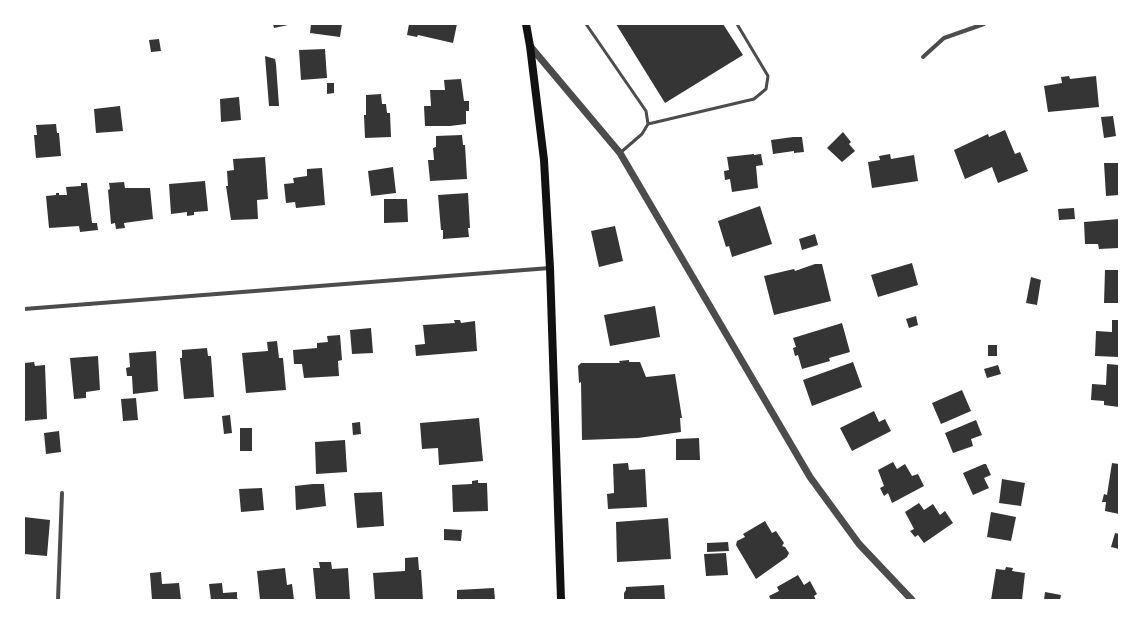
<!DOCTYPE html>
<style>
body{margin:0}
#map{position:relative;width:1143px;height:624px;overflow:hidden;background:#fff;font-family:"Alegreya Sans",sans-serif}
canvas{display:block}
.frame{position:absolute;inset:0;border:25px solid #fff;pointer-events:none}
</style>
<div id="map">
<canvas width="1143" height="624"></canvas>
<div class="frame"></div>
</div>
<script>
const context = document.querySelector('canvas').getContext('2d');
context.lineJoin = 'round';
function fill(path, color) {
  context.fillStyle = color;
  context.fill(path, 'evenodd');
}
function shape(rows) {
  const path = new Path2D();
  for (const r of rows) {
    path.moveTo(r[0], r[1]);
    for (let i = 2; i < r.length; i += 2) path.lineTo(r[i], r[i + 1]);
  }
  return path;
}
function strokePath(path, color, width, dash) {
  context.strokeStyle = color;
  context.lineWidth = width;
  context.lineCap = dash ? 'butt' : 'round';
  context.setLineDash(dash || []);
  context.stroke(path);
}
fill(shape([
 [273,24,288,24,288,25,274,28],
 [311,24,342,24,340,37,310,33],
 [409,24,457,24,453,43,418,35,417,37,407,35],
 [616,24,723,24,743,55,665,103],
 [159,39,161,51,151,52,149,40],
 [325,49,327,78,301,80,299,50],
 [265,56,275,59,276,64,279,106,269,106],
 [1069,76,1070,79,1096,76,1099,107,1048,112,1044,86,1062,83,1061,77],
 [461,79,464,101,469,101,469,111,466,111,466,124,450,126,425,126,424,106,431,106,430,90,445,90,444,80],
 [327,83,334,83,334,93,327,94],
 [381,94,382,104,386,104,387,113,390,113,391,137,365,138,364,115,366,115,366,95],
 [239,97,241,120,221,122,220,99],
 [120,106,123,131,96,133,94,109],
 [1113,116,1116,136,1104,138,1101,117],
 [56,124,57,133,59,133,61,156,36,158,34,135,37,135,36,125],
 [1005,130,1015,154,1020,152,1028,171,998,183,992,167,965,179,954,150,988,134,989,137],
 [843,132,851,142,849,144,855,151,842,162,827,148],
 [462,135,463,145,465,145,467,179,430,181,428,160,434,160,433,148,436,147,436,136],
 [793,137,802,137,804,152,794,153,794,151,773,154,771,140],
 [754,154,754,155,761,154,763,165,756,166,758,188,732,192,730,179,725,180,724,171,729,170,727,157],
 [890,154,891,159,914,155,918,181,872,188,868,162,880,160,879,156],
 [265,157,268,199,257,200,258,219,231,220,226,186,228,186,227,171,234,170,233,159],
 [1104,163,1119,163,1119,195,1106,196],
 [393,167,396,193,371,196,368,171],
 [322,168,325,205,296,208,295,202,286,203,284,184,294,183,293,178,307,176,307,169],
 [205,181,208,211,194,212,194,215,187,216,187,212,171,214,169,184],
 [124,182,125,188,150,188,153,219,124,223,125,228,116,229,115,223,111,224,108,190,110,189,109,183],
 [81,183,87,183,92,223,97,223,98,230,80,232,79,226,49,228,46,196,56,195,56,193,59,193,59,195,67,195,66,187,81,186],
 [468,193,470,228,468,228,469,237,443,239,443,230,441,230,438,195],
 [384,199,407,199,408,222,384,223],
 [760,206,772,244,732,257,729,246,726,247,718,221],
 [1074,208,1075,219,1059,220,1058,209],
 [1119,219,1119,248,1099,249,1098,244,1085,244,1084,222],
 [615,226,623,261,599,267,591,231],
 [815,234,818,245,802,250,799,239],
 [912,263,918,285,878,297,871,275],
 [815,264,822,264,831,301,774,315,764,276,794,269,795,271],
 [1105,270,1119,270,1119,303,1104,303],
 [1031,277,1041,280,1037,305,1026,303],
 [655,306,660,337,610,346,604,315],
 [916,316,918,325,909,328,906,319],
 [454,320,460,320,461,323,475,321,477,351,416,356,415,345,425,344,423,325,455,323],
 [1112,320,1119,320,1119,357,1095,356,1096,331,1112,332],
 [842,323,850,352,829,358,830,361,802,369,798,355,795,356,793,348,796,347,793,338],
 [371,328,373,353,352,354,350,330],
 [340,335,342,360,338,361,339,376,304,378,302,364,294,364,293,350,317,348,317,343,328,342,327,336],
 [277,341,279,358,283,358,286,390,246,393,242,353,268,351,267,342],
 [988,345,997,345,997,356,988,356],
 [207,348,208,356,211,356,214,397,184,399,180,358,182,358,182,350],
 [156,351,158,391,133,394,132,376,127,376,126,368,130,367,129,353],
 [98,356,100,390,86,392,86,398,74,399,70,358],
 [629,360,629,362,640,362,646,377,675,374,682,418,680,418,681,432,638,438,582,440,581,382,579,383,578,366,581,363,620,363,619,361],
 [34,362,35,366,45,365,47,419,24,421,24,363],
 [853,362,862,387,812,406,803,380],
 [1107,364,1119,365,1119,407,1104,405,1104,401,1091,400,1092,384,1106,385],
 [998,365,1001,374,987,378,984,369],
 [962,390,971,411,941,424,932,403],
 [136,398,138,420,123,421,121,399],
 [874,411,879,422,885,419,891,431,852,451,840,428],
 [230,415,232,433,224,434,222,416],
 [479,418,483,461,439,465,438,448,422,449,420,423],
 [976,420,982,435,971,439,973,446,953,453,945,433],
 [360,422,361,434,353,435,352,423],
 [240,428,252,428,252,451,240,451],
 [59,431,61,452,46,454,44,433],
 [699,438,700,460,676,460,676,439],
 [345,440,347,472,316,474,315,442],
 [893,462,897,469,905,464,912,476,918,474,924,486,892,503,888,493,884,496,880,488,884,486,878,470],
 [628,463,629,470,645,469,647,507,608,509,607,494,614,493,613,464],
 [1112,463,1119,464,1119,514,1105,511,1106,502,1102,502,1104,494,1107,495],
 [984,464,986,464,991,475,984,478,989,488,973,495,963,473],
 [1002,479,1025,483,1021,506,999,503],
 [478,480,478,483,487,483,488,511,453,512,452,485,472,484,472,481],
 [313,484,324,484,326,506,296,510,295,486],
 [262,488,264,510,241,512,239,489],
 [382,492,384,526,357,528,354,493],
 [919,503,924,510,933,504,940,515,945,511,953,523,924,543,918,535,915,537,910,531,914,529,905,512],
 [991,512,1016,517,1011,541,987,537],
 [24,517,50,520,47,556,24,554],
 [668,518,671,559,617,562,616,522],
 [765,521,772,533,776,531,784,543,782,546,785,547,789,553,787,557,756,579,736,545,737,541,745,537,743,534],
 [444,529,462,530,461,541,444,540],
 [1115,533,1119,534,1119,549,1111,547],
 [728,542,729,551,707,552,707,543],
 [726,553,728,575,706,576,704,554],
 [418,557,419,570,421,570,423,600,375,600,373,573,405,571,405,558],
 [319,562,331,562,332,569,348,568,350,600,316,600,313,568,320,568],
 [1006,567,1013,568,1012,571,1025,573,1022,600,991,600,996,569,1005,570],
 [285,568,287,585,292,584,294,600,260,600,257,571],
 [161,572,162,584,179,583,181,600,152,600,150,573],
 [798,575,804,585,810,581,817,594,814,596,816,600,771,600,769,596,779,591,777,587],
 [222,583,223,593,237,592,237,598,239,600,211,600,209,584],
 [664,585,665,600,624,600,624,593,626,590,626,587],
 [494,588,495,600,457,600,457,590],
 [1045,592,1061,595,1060,600,1044,600]
]), '#353535');
strokePath(shape([
 [586,24,646,111,648,124,642,134,620,153],
 [648,124,754,99,766,89,768,76,737,24]
]), '#4c4c4c', 3);
strokePath(shape([
 [923,57,944,38,984,24],
 [24,309,550,268],
 [58,600,62,493]
]), '#4c4c4c', 4);
strokePath(shape([
 [530,46,620,153,810,477,859,544,912,600]
]), '#4c4c4c', 7);
strokePath(shape([
 [526,24,530,46,544,160,550,268,561,600]
]), '#111', 8);
</script>
